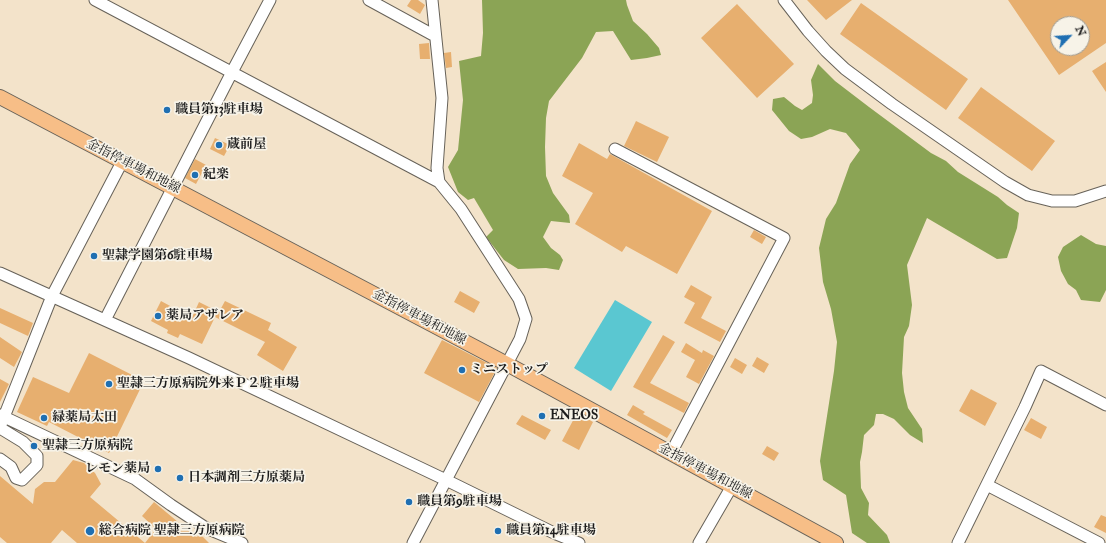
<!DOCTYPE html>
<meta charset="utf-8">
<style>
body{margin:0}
#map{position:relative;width:1106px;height:543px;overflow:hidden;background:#f3e3ca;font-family:"IM FELL Double Pica",serif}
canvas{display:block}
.north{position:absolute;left:1050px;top:16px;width:40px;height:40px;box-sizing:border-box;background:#f7f3e8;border:1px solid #9f9d96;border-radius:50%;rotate:65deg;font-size:11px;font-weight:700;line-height:16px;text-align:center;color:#1c1c1c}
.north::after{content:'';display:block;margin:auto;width:14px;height:18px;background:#1f6fb2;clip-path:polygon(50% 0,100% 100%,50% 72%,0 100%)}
</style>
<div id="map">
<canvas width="1106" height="543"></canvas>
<div class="north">N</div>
</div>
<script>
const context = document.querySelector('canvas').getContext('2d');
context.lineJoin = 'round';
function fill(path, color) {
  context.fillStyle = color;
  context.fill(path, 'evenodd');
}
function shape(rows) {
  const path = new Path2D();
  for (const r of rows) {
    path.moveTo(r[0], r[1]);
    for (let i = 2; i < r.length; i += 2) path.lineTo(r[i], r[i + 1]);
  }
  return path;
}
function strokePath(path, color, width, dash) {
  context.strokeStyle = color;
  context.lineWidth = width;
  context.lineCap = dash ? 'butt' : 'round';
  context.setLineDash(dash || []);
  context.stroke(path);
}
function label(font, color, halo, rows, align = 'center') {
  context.font = font + ' "IM FELL Double Pica","Noto Serif JP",serif';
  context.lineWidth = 3.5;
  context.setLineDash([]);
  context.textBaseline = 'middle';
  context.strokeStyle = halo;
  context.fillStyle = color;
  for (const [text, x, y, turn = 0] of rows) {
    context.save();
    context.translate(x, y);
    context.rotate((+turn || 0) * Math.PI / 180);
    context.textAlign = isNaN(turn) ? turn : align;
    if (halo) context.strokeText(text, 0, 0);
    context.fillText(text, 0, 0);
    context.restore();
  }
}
fill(shape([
 [482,0,626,0,627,5,633,21,647,34,659,48,661,55,647,58,631,60,613,31,596,32,582,58,549,101,546,118,545,147,546,176,553,193,569,215,570,223,551,221,543,237,551,248,560,255,563,260,559,270,546,268,518,269,504,260,486,237,493,230,474,198,468,200,458,192,448,167,458,150,463,100,459,61,481,56,483,33],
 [818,64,835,81,869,107,931,153,946,161,958,172,998,197,1007,205,1019,213,1017,228,1007,258,997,259,927,218,907,265,912,305,909,326,904,337,902,373,904,392,908,408,922,429,923,443,910,435,894,419,883,414,876,414,874,425,864,435,862,452,860,462,861,488,869,503,868,515,887,535,890,543,867,543,852,533,846,495,823,480,820,461,834,371,837,342,831,309,823,282,819,248,826,219,836,203,850,164,860,150,846,133,830,129,812,137,801,139,789,131,772,110,773,99,784,97,795,106,802,110,812,103,813,95,811,80],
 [1081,235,1096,244,1106,246,1106,290,1100,302,1081,300,1076,290,1068,284,1061,271,1058,257,1063,247]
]), '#8ba455');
fill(shape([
 [615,300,652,322,611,391,574,368]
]), '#5ac7d1');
fill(shape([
 [411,0,418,0,425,5,420,14,407,6],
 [807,0,852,0,826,20],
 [1008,0,1106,0,1106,43,1059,75],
 [1058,24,1082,24,1082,48,1058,48],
 [861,3,968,79,946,110,840,34],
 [737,4,794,64,757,98,701,38],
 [429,43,430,59,420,59,419,44],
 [451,52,452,67,446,68,444,53],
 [1106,62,1106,92,1092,71],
 [981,87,1055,141,1032,171,958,118],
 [636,121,669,137,657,162,624,146],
 [215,138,230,145,224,156,210,149],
 [579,143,607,159,610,154,712,211,677,274,626,246,622,252,575,224,593,193,562,176],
 [195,159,206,165,196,184,185,178],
 [754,230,766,237,762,244,750,237],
 [691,285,712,297,701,318,726,331,720,342,684,323,695,303,684,297],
 [460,291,480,302,474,313,454,302],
 [161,301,172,307,170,311,190,322,199,302,219,312,225,301,271,323,268,330,297,347,283,371,257,355,265,342,215,317,202,344,180,334,178,338,167,333,168,330,151,321],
 [0,308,33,323,28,336,0,323],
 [663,335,675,342,650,383,689,403,684,413,633,387],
 [0,337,22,352,14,367,0,358],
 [442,340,497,368,479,402,424,373],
 [686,343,702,353,703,350,714,356,699,384,686,377,695,360,681,352],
 [89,353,144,381,109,453,49,422,47,426,17,412,33,377,69,393],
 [757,357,769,364,764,373,752,366],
 [735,358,747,365,742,374,730,367],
 [0,379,9,384,0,402],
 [971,389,997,403,985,426,959,411],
 [633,405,645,412,643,414,672,430,667,438,627,415],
 [577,413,593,422,579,450,562,441],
 [522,415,551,430,545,440,516,424],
 [1031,418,1047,427,1041,439,1024,430],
 [767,446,779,453,774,461,762,454],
 [73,460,84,463,95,473,101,484,90,497,145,543,156,529,142,516,154,502,196,537,201,535,209,543,77,543,62,530,51,543,7,543,0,537,0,476,33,504,35,489,44,482,55,482],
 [1101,515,1106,517,1106,533,1094,527]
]), '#e7af6f');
const minor = shape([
 [95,0,439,182,461,209,519,299,526,319,520,339,413,543],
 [369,0,435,36],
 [432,0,442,98,437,168,439,182],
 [784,0,808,31,826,51,845,69,892,104,1005,182,1028,195,1052,201,1075,201,1106,191],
 [615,149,784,238,671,453],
 [0,273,189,358,446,480,556,534,579,543],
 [105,320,232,72,270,0],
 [0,415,135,479,171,505,206,528,242,543],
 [0,427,52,296,122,162],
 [0,428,23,442,37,456,37,465,22,480,16,478,11,467,0,459],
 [987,485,1099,543],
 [699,543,732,486],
 [958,543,1025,407,1041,371,1106,405]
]);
const major = shape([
 [0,97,507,364,836,543]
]);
strokePath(minor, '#676259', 13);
strokePath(major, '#676259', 16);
strokePath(minor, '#fff', 11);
strokePath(major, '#f7be87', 14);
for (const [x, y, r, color] of [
 [167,110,4,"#1f6fb2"],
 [219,145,4,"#1f6fb2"],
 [195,175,4,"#1f6fb2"],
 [94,256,4,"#1f6fb2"],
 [158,316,4,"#1f6fb2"],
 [462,370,4,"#1f6fb2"],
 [109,384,4,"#1f6fb2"],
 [542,416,4,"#1f6fb2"],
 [44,418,4,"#1f6fb2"],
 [34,446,4,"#1f6fb2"],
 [158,469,4,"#1f6fb2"],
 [180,478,4,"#1f6fb2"],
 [409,502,4,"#1f6fb2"],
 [90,531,5,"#1f6fb2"],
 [498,531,4,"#1f6fb2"]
]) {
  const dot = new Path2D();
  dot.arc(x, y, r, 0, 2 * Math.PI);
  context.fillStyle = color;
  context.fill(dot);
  strokePath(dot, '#f7f3e8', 1.5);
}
label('bold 13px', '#1c1c1c', '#f7f3e8', [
 ["職員第13駐車場",175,110],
 ["蔵前屋",227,145],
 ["紀楽",203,175],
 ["聖隷学園第6駐車場",102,256],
 ["薬局アザレア",166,316],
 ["ミニストップ",470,370],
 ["聖隷三方原病院外来Ｐ２駐車場",117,384],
 ["ENEOS",550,416],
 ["緑薬局太田",52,418],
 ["聖隷三方原病院",42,446],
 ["レモン薬局",150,469,"right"],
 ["日本調剤三方原薬局",188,478],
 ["職員第9駐車場",417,502],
 ["総合病院 聖隷三方原病院",99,531],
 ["職員第14駐車場",506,531]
], 'left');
label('13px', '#1c1c1c', '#f7f3e8', [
 ["金指停車場和地線",133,167,27],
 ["金指停車場和地線",419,318,28],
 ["金指停車場和地線",705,472,28]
]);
</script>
